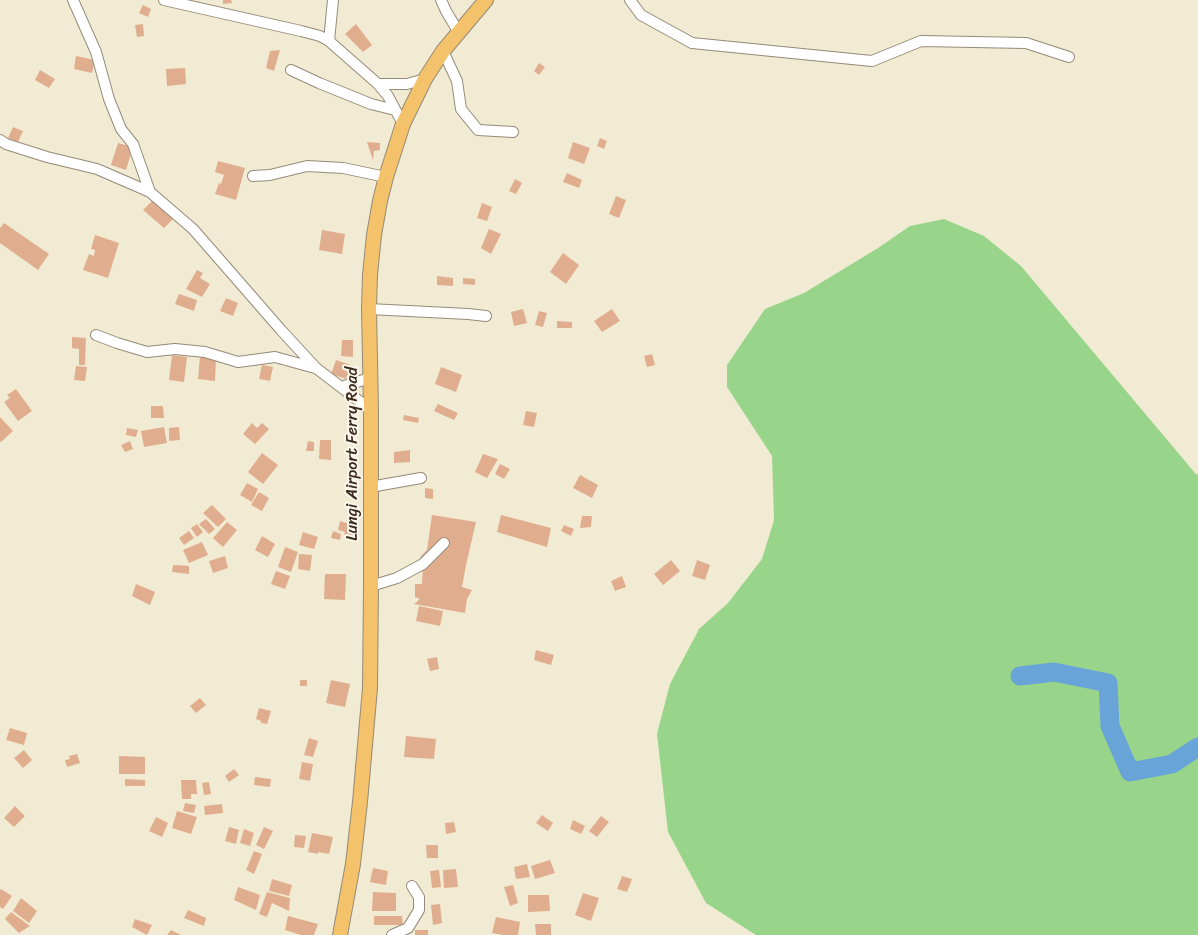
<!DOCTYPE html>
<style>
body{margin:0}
canvas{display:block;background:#f1ebd3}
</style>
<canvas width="1198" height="935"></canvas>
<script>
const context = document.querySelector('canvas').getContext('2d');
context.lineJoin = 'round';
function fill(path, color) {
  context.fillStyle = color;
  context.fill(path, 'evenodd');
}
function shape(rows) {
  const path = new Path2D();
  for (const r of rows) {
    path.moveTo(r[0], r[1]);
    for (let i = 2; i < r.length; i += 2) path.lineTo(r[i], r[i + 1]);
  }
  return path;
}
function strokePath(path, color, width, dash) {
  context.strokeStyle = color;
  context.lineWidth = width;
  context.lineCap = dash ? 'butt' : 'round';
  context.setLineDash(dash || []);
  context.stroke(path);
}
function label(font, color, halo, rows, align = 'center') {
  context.font = font + ' Sriracha,sans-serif';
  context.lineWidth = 4;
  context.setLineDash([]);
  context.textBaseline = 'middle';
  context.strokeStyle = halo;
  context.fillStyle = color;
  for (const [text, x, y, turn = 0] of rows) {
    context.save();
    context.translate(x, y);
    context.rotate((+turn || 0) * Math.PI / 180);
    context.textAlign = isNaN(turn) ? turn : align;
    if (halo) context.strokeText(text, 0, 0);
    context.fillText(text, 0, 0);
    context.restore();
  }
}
fill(shape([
 [944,219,984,236,1021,266,1195,473,1198,475,1198,935,756,935,706,903,668,832,657,734,670,684,699,629,728,603,762,559,774,520,772,456,727,387,727,365,765,309,804,293,878,248,910,226]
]), '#98d58a');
strokePath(shape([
 [1020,676,1054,672,1108,683,1110,726,1130,772,1172,764,1198,747]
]), '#69a4d9', 19);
fill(shape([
 [223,0,231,0,232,3,223,4],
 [143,5,151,9,148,17,139,13],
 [143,24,144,36,137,37,135,25],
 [356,24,372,45,363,52,345,34],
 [280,50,274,71,266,68,270,51],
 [76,56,95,60,92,73,74,69],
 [539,63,545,67,539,75,534,71],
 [185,68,186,84,167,86,166,69],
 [40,70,55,79,49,88,35,80],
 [13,127,23,131,18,142,8,138],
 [600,138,607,141,604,149,597,146],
 [367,142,380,143,380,150,374,151,373,160],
 [573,142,590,148,584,164,568,158],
 [118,143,133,147,126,170,111,165],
 [218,161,245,168,236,200,215,194,219,183,221,184,224,175,215,172],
 [567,173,582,180,579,188,563,182],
 [515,179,522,183,516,194,509,191],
 [616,196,626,200,619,218,609,214],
 [152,201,173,219,164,228,143,210],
 [482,203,492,207,487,221,477,218],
 [4,223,49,254,38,270,0,243,0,228],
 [489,229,501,234,491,254,481,248],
 [322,230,345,234,342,254,319,250],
 [95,235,119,243,108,278,83,270,89,254,94,256,95,250,91,249],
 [563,253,579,265,566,284,550,272],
 [197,270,203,273,200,278,210,284,202,297,186,289],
 [437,276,453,278,453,286,437,285],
 [463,278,475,279,475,285,463,284],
 [179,294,197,300,194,311,175,304],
 [226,298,238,303,233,316,220,311],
 [523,309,527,323,514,326,511,312],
 [612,309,620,321,602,332,594,321],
 [539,311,547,313,543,327,535,325],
 [557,321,572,322,572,328,557,328],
 [72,337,86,338,85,365,79,365,79,349,72,348],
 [342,340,353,340,353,357,341,356],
 [652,354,655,365,647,367,644,356],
 [172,355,187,357,184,382,169,380],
 [200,357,216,358,215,381,198,379],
 [336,360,351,365,346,379,331,374],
 [262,365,273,367,270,381,259,379],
 [76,366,87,367,85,381,74,380],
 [441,367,462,375,456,392,435,384],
 [16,389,32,411,18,421,4,402,10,398,7,395],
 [438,404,458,413,454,420,434,411],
 [151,406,163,406,164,418,151,418],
 [526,411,537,413,534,427,523,425],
 [404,415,419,418,418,423,403,420],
 [0,417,13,431,1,442,0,441],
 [252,423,257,428,262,423,269,429,255,444,243,434],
 [164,427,167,443,144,447,141,431],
 [179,427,180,440,169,441,169,428],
 [127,428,138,430,136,437,126,435],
 [320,440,331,440,331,460,319,459],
 [130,441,133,449,125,452,121,445],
 [308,441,314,442,314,451,306,451],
 [410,450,410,462,394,463,394,452],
 [262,453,278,465,263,484,248,472],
 [483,454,498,459,487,478,475,472],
 [500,464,510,469,504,479,495,474],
 [580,475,598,485,592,498,573,488],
 [247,483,258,489,252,502,240,495],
 [425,488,433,489,433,499,425,498],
 [259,492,269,498,262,511,251,505],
 [212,505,226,519,218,527,203,513],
 [432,515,476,522,466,565,462,587,472,590,467,599,465,613,414,604,420,599,415,597,415,584,422,584,423,564,420,557,427,550],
 [501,515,551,528,547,547,497,532],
 [582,516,592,516,591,527,580,528],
 [206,519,215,529,209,534,199,524],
 [340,521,356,526,352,537,344,535,345,532,338,530],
 [227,522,237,530,223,547,213,538],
 [197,524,203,532,197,537,191,528],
 [564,525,574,529,571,536,561,531],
 [189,531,194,538,184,545,179,538],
 [333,531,341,534,340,540,331,538],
 [303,532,318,537,314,549,299,545],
 [262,536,275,544,268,557,255,550],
 [202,542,208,555,189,563,183,550],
 [285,547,298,552,291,572,278,567],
 [299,554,312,555,310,571,298,569],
 [225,556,228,568,213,573,209,561],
 [671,560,680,571,663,585,654,574],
 [697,560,710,565,705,580,692,576],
 [173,565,189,566,189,574,172,572],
 [276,571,290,576,285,589,271,584],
 [325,574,346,574,345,600,324,599],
 [622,576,626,587,615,591,611,581],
 [136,584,155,592,150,605,132,596],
 [419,606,443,611,440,626,416,621],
 [536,650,554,655,551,665,534,660],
 [437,657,439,669,430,671,427,659],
 [300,680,307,680,307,686,300,686],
 [331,680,350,684,345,707,326,703],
 [200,698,206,705,196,713,190,706],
 [259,708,271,711,267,724,261,723,261,721,256,719],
 [10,728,27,733,24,745,6,740],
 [406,736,436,739,434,759,404,757],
 [309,738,318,741,313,757,304,755],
 [24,750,32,760,23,768,14,758],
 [77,754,80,763,67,767,65,760,70,759,69,756],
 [119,756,145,757,145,774,119,774],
 [302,762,313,764,310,781,299,779],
 [234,769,239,775,229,782,225,776],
 [255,777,271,779,270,787,254,785],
 [125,779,145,780,145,786,125,786],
 [181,780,196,780,197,794,191,794,191,799,182,799],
 [209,782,211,794,204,795,202,783],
 [185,803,196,805,194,813,183,811],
 [222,804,223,813,205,815,204,806],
 [15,806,25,816,14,827,4,818],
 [177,811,197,817,191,834,172,828],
 [542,815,553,823,548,831,536,823],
 [601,816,609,822,597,837,589,831],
 [156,817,168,823,162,837,149,831],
 [573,820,585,826,581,834,570,829],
 [454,822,456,832,446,834,445,823],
 [229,827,239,830,236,844,225,841],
 [264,827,273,831,264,849,256,845],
 [244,829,254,833,250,846,240,843],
 [312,833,333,837,329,854,318,852,318,854,308,852],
 [295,835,306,836,304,848,294,847],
 [426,845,438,845,438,858,427,858],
 [254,851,262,854,254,874,246,870],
 [550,860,555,873,535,879,531,866],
 [527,864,530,877,516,879,514,867],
 [373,868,388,871,386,885,370,882],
 [456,869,458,887,444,888,443,870],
 [439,870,441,887,432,888,430,871],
 [622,876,632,879,627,892,617,889],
 [272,879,292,885,289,896,269,891],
 [513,885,518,903,510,906,504,887],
 [238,887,260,895,256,910,234,900],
 [1,889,12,896,3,909,0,907,0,890],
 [267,892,290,898,289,911,272,903,267,917,259,914],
 [373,892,396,893,396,911,372,911],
 [583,893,599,898,591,921,575,915],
 [528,895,549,895,550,911,528,912],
 [21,898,37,911,29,923,13,911],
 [440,904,442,923,433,925,431,905],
 [188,910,206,918,204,926,184,918],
 [11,912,30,926,19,933,5,919],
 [288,916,318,924,314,935,301,935,285,930],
 [374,916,402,916,403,925,374,925],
 [496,917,520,922,518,935,503,935,492,933],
 [135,919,152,925,147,935,132,927],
 [535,924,551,924,551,935,536,935],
 [171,930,181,935,167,935],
 [415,930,428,930,428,935,415,935]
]), '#e0ae8e');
const minor = shape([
 [73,0,96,52,109,99,121,129,133,144,150,192],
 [164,0,301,31,320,36,329,41,378,84,388,96,403,124],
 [441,0,446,11,459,33],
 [630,0,641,15,692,43,872,61,921,41,1026,43,1069,57],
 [329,41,333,0],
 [443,51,457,81,461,109,478,130,513,132],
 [291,70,319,83,371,104,395,110],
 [378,84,407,84,425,79],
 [0,140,6,144,47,157,97,169,150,192,193,229,281,330,316,368,371,410],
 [253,176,270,175,307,166,343,168,386,177],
 [369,309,468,314,486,316],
 [96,335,117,343,147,352,175,349,205,352,238,362,275,357,315,368],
 [341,387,370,378],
 [370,487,421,478],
 [371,586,397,578,423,564,444,543],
 [392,935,408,928,419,910,419,897,412,886]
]);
const major = shape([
 [340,935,353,864,360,802,370,688,371,586,371,410,369,309,370,275,374,235,380,201,386,177,403,124,425,79,443,51,486,0]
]);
strokePath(minor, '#968a78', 12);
strokePath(major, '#968a78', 16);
strokePath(minor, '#fff', 10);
strokePath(major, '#f3c26a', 14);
label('16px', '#3b2a1e', '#fbf7ec', [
 ["Lungi Airport Ferry Road",353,454,-90]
]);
</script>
